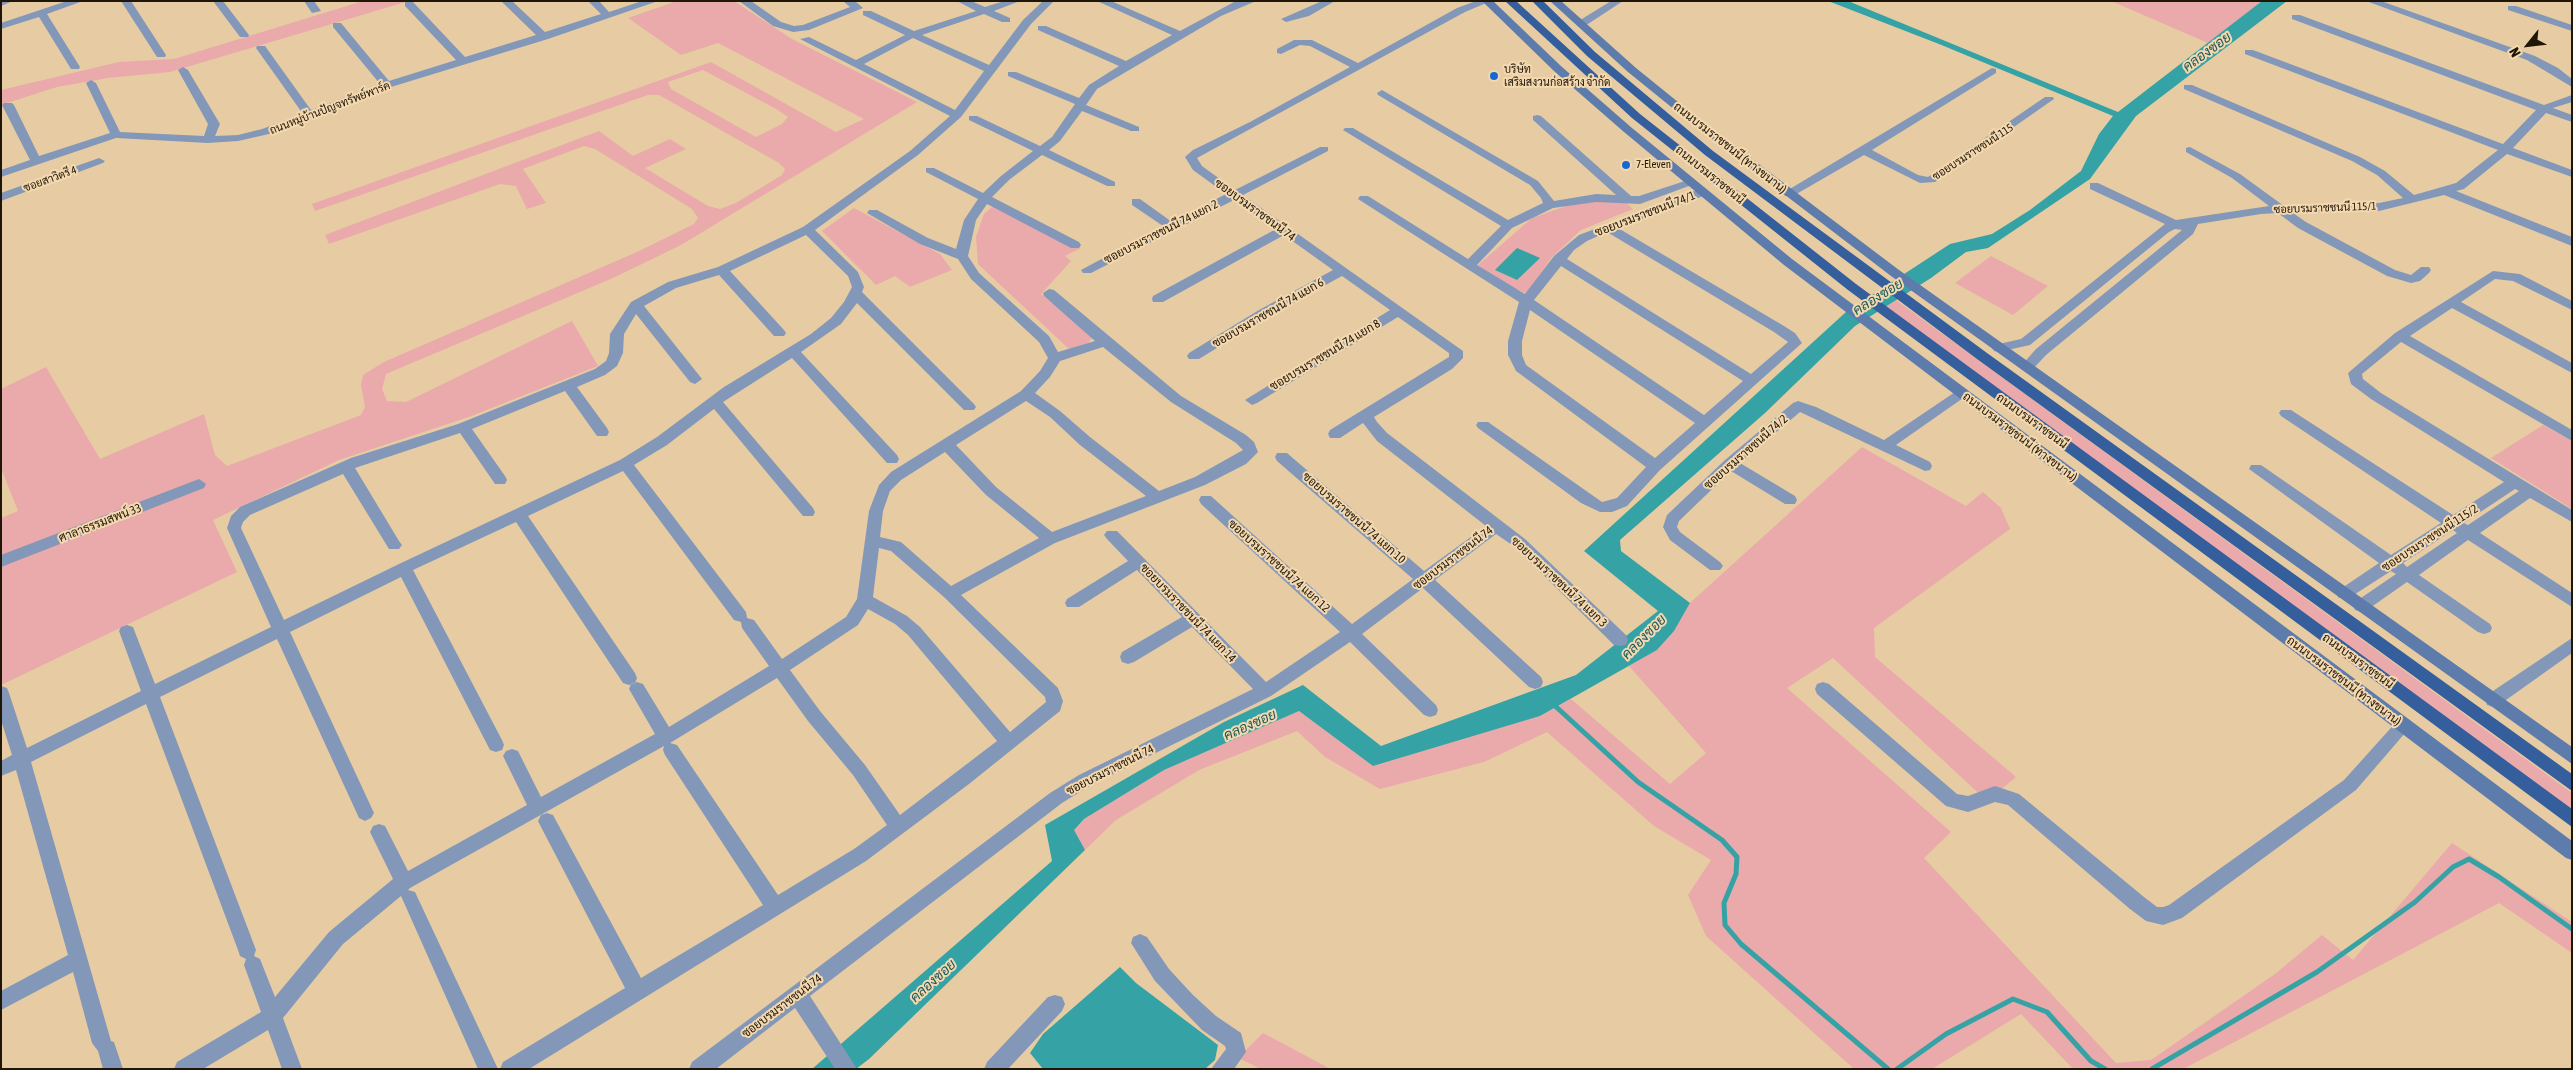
<!DOCTYPE html>
<meta charset="utf-8">
<style>
body{margin:0}
#map{position:relative;width:2573px;height:1070px;overflow:hidden;background:#e7cca3;font-family:"Asap Condensed",sans-serif}
canvas{display:block}
.frame{position:absolute;inset:0;border:2px solid #201607;pointer-events:none}
.north{position:absolute;left:2503px;top:20px;width:50px;height:50px;-webkit-text-stroke:4px #f4d9b0;paint-order:stroke;rotate:241deg;font-size:14px;font-weight:700;line-height:20px;text-align:center;color:#201607}
.north::after{content:'';display:block;margin:auto;width:18px;height:22px;background:#201607;clip-path:polygon(50% 0,100% 100%,50% 72%,0 100%)}
</style>
<div id="map">
<canvas width="2573" height="1070"></canvas>
<div class="frame"></div>
<div class="north">N</div>
</div>
<script>
const context = document.querySelector('canvas').getContext('2d');
context.lineJoin = 'round';
function fill(path, color) {
  context.fillStyle = color;
  context.fill(path, 'evenodd');
}
function shape(rows) {
  const path = new Path2D();
  for (const r of rows) {
    path.moveTo(r[0], r[1]);
    for (let i = 2; i < r.length; i += 2) path.lineTo(r[i], r[i + 1]);
  }
  return path;
}
function strokePath(path, color, width, dash) {
  context.strokeStyle = color;
  context.lineWidth = width;
  context.lineCap = dash ? 'butt' : 'round';
  context.setLineDash(dash || []);
  context.stroke(path);
}
function label(font, color, halo, rows, align = 'center') {
  context.font = font + ' "Asap Condensed",Sarabun,sans-serif';
  context.lineWidth = 4;
  context.setLineDash([]);
  context.textBaseline = 'middle';
  context.strokeStyle = halo;
  context.fillStyle = color;
  for (const [text, x, y, turn = 0] of rows) {
    context.save();
    context.translate(x, y);
    context.rotate((+turn || 0) * Math.PI / 180);
    context.textAlign = isNaN(turn) ? turn : align;
    if (halo) context.strokeText(text, 0, 0);
    context.fillText(text, 0, 0);
    context.restore();
  }
}
fill(shape([
 [363,1,409,1,170,72,108,78,57,87,1,105,1,90,119,62,174,59],
 [677,1,734,1,792,39,917,102,681,245,613,278,386,374,382,389,387,401,406,402,572,321,598,366,469,417,339,460,213,520,237,572,1,685,1,518,18,511,1,468,1,389,46,367,100,459,204,414,215,455,227,466,361,415,365,407,361,385,363,375,384,362,637,252,694,224,698,218,692,209,595,149,584,146,523,169,546,203,527,209,516,186,500,184,329,244,325,235,599,131,633,156,670,139,686,149,645,168,708,206,720,209,736,203,782,175,785,169,779,163,659,95,648,95,315,211,312,204,711,62,836,132,864,119,718,43,681,55,628,18],
 [703,70,778,110,788,117,782,124,756,137,671,89,668,82],
 [2111,1,2262,1,2208,43],
 [1622,199,1633,209,1581,230,1551,258,1527,294,1489,275,1478,265,1532,218,1569,205],
 [992,207,1081,248,1065,256,1071,261,1041,294,1093,337,1088,343,1069,349,978,264,976,237,984,214],
 [854,208,940,254,952,270,910,287,895,276,876,285,822,231],
 [1991,256,2048,286,2013,315,1955,283],
 [1896,300,2572,793,2572,811,1885,307],
 [2543,425,2572,441,2572,509,2491,458],
 [1862,447,1966,506,1983,492,2001,508,2010,529,1874,628,1875,657,2016,777,1987,801,1833,658,1787,688,1951,832,1924,858,2116,1063,2151,1060,2275,974,2322,935,2353,960,2452,843,2572,922,2572,953,2499,903,2183,1069,2073,1069,2021,1014,1932,1069,1854,1069,1706,936,1688,895,1711,860,1654,826,1547,732,1484,762,1380,789,1325,757,1297,731,1199,770,1116,820,1085,850,1073,830,1084,819,1164,770,1299,711,1373,766,1540,716,1571,699,1670,784,1706,753,1629,666,1657,650,1674,631,1690,603],
 [1263,1033,1327,1067,1329,1069,1261,1069,1238,1058]
]), '#eaa9aa');
fill(shape([
 [1828,1,1848,1,2118,112,2262,1,2287,1,2136,116,2090,179,1988,248,1966,252,1931,278,1855,326,1765,413,1620,540,1621,551,1690,603,1674,631,1657,650,1540,716,1373,766,1299,711,1164,770,1084,819,1074,830,1085,850,869,1059,856,1069,812,1069,1052,861,1045,825,1224,722,1303,685,1381,746,1576,675,1658,611,1584,551,1846,312,1950,244,1992,234,2030,210,2081,171,2099,134,2113,116,1939,44],
 [1517,248,1540,258,1517,280,1495,270],
 [1120,967,1136,983,1218,1045,1215,1060,1205,1069,1043,1069,1030,1053,1043,1034]
]), '#35a2a5');
strokePath(shape([
 [1553,704,1638,782,1722,840,1737,857,1736,874,1724,903,1725,925,1741,944,1888,1069],
 [1897,1069,1946,1034,2013,999,2047,1012,2091,1061,2105,1069],
 [2152,1069,2317,972,2415,902,2453,867,2469,859,2499,877,2572,929]
]), '#35a2a5', 5);
fill(shape([
 [1,1,13,1,1,6,1,1],
 [67,1,83,1,47,14,80,67,79,69,71,69,39,17,1,29,1,23,67,1],
 [121,1,131,1,166,55,165,57,157,57,121,1],
 [213,1,223,1,249,35,248,37,240,37,213,1],
 [304,1,314,1,321,11,312,13,304,1],
 [501,1,512,1,545,32,601,14,588,1,599,1,609,12,642,1,658,1,548,39,391,87,269,134,238,141,208,143,116,138,1,177,1,170,30,160,2,105,4,103,12,103,14,105,39,156,110,133,86,83,91,80,96,83,120,132,204,136,208,124,178,70,183,67,188,70,220,124,215,136,238,135,262,129,303,114,256,48,257,46,265,46,311,110,380,84,333,27,333,23,341,23,389,81,456,60,405,6,405,2,413,2,465,57,536,35,501,1],
 [739,1,751,1,781,22,794,26,803,25,850,7,843,1,855,1,863,8,809,30,793,32,773,26,739,1],
 [957,1,971,1,985,7,1004,1,1020,1,994,11,1010,18,1010,22,1002,22,984,14,922,35,989,65,1023,20,1043,1,1054,1,1031,24,961,117,918,155,815,230,858,272,864,287,862,292,974,404,976,407,974,410,964,410,857,303,841,324,801,352,897,455,899,459,897,463,887,463,792,358,723,402,813,508,815,512,813,516,803,516,714,409,667,445,634,465,746,612,747,618,754,620,782,659,846,617,857,599,869,511,879,485,891,472,1021,391,1040,371,1048,358,1039,342,971,279,958,259,920,244,867,213,869,210,877,210,928,238,956,249,964,220,978,199,926,172,926,168,934,168,983,193,1001,176,1033,151,969,120,969,116,977,116,1040,146,1052,137,1075,104,1008,76,1008,72,1016,72,1079,98,1089,85,1119,66,1038,30,1038,26,1046,26,1126,61,1172,35,1097,1,1111,1,1180,31,1234,2,1256,1,1221,16,1097,89,1086,105,1139,127,1139,131,1131,131,1082,111,1060,141,1049,150,1115,182,1115,186,1107,186,1042,155,1009,180,992,197,1079,242,1081,245,1079,248,1071,248,987,204,976,220,968,256,979,273,1049,336,1058,352,1095,341,1044,296,1043,293,1049,289,1054,290,1181,396,1246,435,1254,442,1258,452,1246,464,1205,485,1055,543,961,595,1058,688,1063,701,1060,711,969,784,866,861,529,1069,500,1069,503,1062,625,988,541,827,538,821,541,815,547,813,553,815,641,978,763,905,665,755,663,750,664,746,410,888,408,890,415,892,498,1069,478,1069,401,896,343,944,283,1018,302,1069,282,1069,268,1030,203,1069,174,1069,177,1062,261,1012,244,965,246,959,240,956,238,950,146,704,31,762,111,1041,114,1042,123,1069,103,1069,98,1051,92,1043,73,972,1,1010,1,991,68,955,16,770,1,776,1,761,12,755,1,720,1,686,7,688,9,693,27,748,141,691,119,631,121,627,127,625,133,627,155,684,271,627,227,528,231,516,240,507,351,458,458,424,595,369,606,361,609,353,610,334,631,302,668,282,718,267,803,227,910,151,950,116,800,39,809,37,856,60,905,35,863,15,863,11,871,11,914,31,976,11,957,1],
 [913,38,984,71,955,110,864,64,913,38],
 [806,235,848,276,852,287,844,302,831,318,811,334,724,387,657,437,620,460,399,564,284,620,241,528,243,522,250,515,343,474,389,549,399,549,402,545,399,541,355,468,460,433,495,484,505,484,507,480,505,476,472,429,565,391,597,436,607,436,609,432,607,428,577,387,605,375,617,366,623,353,624,334,636,314,690,382,695,384,702,379,644,306,676,288,719,275,774,336,784,336,786,333,784,330,730,271,806,235],
 [1103,347,1171,402,1236,443,1243,450,1195,477,1159,491,1090,437,1060,411,1035,393,1050,377,1060,361,1103,347],
 [1026,401,1050,417,1080,445,1146,496,1052,532,996,487,956,445,1026,401],
 [945,452,986,495,1039,538,951,586,901,542,880,537,883,511,890,491,901,480,945,452],
 [623,471,734,620,741,622,742,628,769,666,669,727,643,684,637,682,631,684,629,689,655,734,541,797,518,751,512,749,506,751,503,756,527,805,408,871,385,826,379,824,373,826,370,832,393,879,329,932,275,997,260,959,254,956,256,950,160,697,277,639,359,818,365,821,371,818,374,813,290,632,401,577,490,750,496,752,502,750,504,745,502,740,413,570,516,522,623,683,629,685,635,683,637,678,635,673,528,516,623,471],
 [879,548,891,551,945,598,1045,697,1046,702,1010,732,920,627,907,616,873,597,879,548],
 [868,609,895,624,908,635,997,741,900,815,865,765,820,711,790,670,858,625,868,609],
 [777,678,808,721,853,775,887,825,854,849,778,895,677,745,670,743,777,678],
 [1322,1,1335,1,1309,16,1286,22,1281,19,1322,1],
 [1476,1,1491,1,1465,12,1197,158,1202,166,1235,190,1320,147,1328,147,1328,151,1243,195,1463,351,1463,358,1452,369,1374,417,1377,422,1387,433,1525,539,1626,635,1628,640,1626,645,1620,646,1614,645,1515,547,1496,534,1435,580,1541,677,1543,682,1541,687,1535,689,1529,687,1423,588,1362,634,1436,705,1438,710,1436,715,1430,717,1424,715,1350,642,1271,696,1091,785,1062,803,810,996,857,1069,835,1069,795,1008,716,1069,689,1069,692,1062,1050,793,1079,775,1253,689,1192,627,1134,662,1128,664,1122,662,1120,657,1122,652,1182,617,1137,570,1079,607,1067,607,1065,603,1067,599,1128,561,1107,539,1104,535,1107,531,1117,531,1266,682,1340,632,1201,504,1199,500,1201,496,1211,496,1352,624,1413,579,1277,461,1275,457,1277,453,1287,453,1424,571,1486,526,1377,441,1363,423,1340,438,1330,438,1328,434,1330,430,1449,357,1449,353,1398,317,1257,403,1252,405,1245,400,1390,310,1342,276,1269,316,1199,359,1189,359,1187,356,1189,353,1259,310,1333,270,1284,235,1163,302,1153,302,1152,299,1153,296,1276,229,1234,200,1091,273,1083,273,1081,270,1163,226,1132,205,1132,199,1140,199,1172,222,1226,194,1193,170,1185,157,1193,150,1250,122,1350,67,1310,46,1300,45,1281,54,1277,53,1277,49,1294,40,1312,40,1358,63,1457,8,1476,1],
 [1611,1,1623,1,1585,26,1577,26,1577,22,1611,1],
 [2366,1,2381,1,2535,56,2558,68,2572,79,2572,87,2527,60,2366,1],
 [2508,6,2516,6,2572,25,2572,31,2508,10,2508,6],
 [2292,15,2300,15,2544,105,2572,95,2572,102,2553,108,2572,115,2572,122,2546,113,2513,148,2572,170,2572,177,2507,154,2464,189,2456,191,2572,237,2572,246,2444,195,2379,211,2293,213,2306,222,2395,270,2411,275,2421,267,2429,267,2431,270,2429,273,2420,281,2411,283,2387,276,2298,228,2278,213,2261,214,2198,224,2193,234,2046,355,2032,370,2022,370,2020,367,2036,349,2182,230,2175,229,2169,232,2030,345,1999,352,1994,351,1992,348,1994,345,2021,339,2165,224,2090,189,2090,183,2098,183,2176,220,2269,206,2232,178,2186,152,2186,148,2190,147,2240,174,2284,206,2379,203,2403,198,2377,175,2352,161,2184,89,2184,85,2192,85,2360,157,2385,171,2414,195,2456,183,2498,150,2245,54,2245,50,2253,50,2503,144,2536,110,2292,19,2292,15],
 [1992,68,1996,69,1996,73,1872,150,1918,175,1928,177,2045,97,2053,97,2054,99,1935,182,1920,183,1864,155,1793,196,1785,196,1783,193,1992,68],
 [1382,90,1538,181,1554,201,1596,194,1616,195,1533,120,1533,116,1537,115,1541,116,1631,196,1639,196,1691,179,1697,183,1640,204,1596,202,1553,208,1512,228,1477,265,1525,294,1554,256,1579,235,1702,188,1708,192,1706,195,1618,228,1784,326,1795,333,1802,343,1660,470,1627,506,1612,512,1600,512,1581,503,1478,428,1476,425,1478,422,1488,422,1602,502,1617,498,1646,467,1516,371,1508,355,1508,341,1519,302,1358,199,1360,196,1368,196,1468,259,1501,226,1343,130,1345,128,1353,128,1508,220,1543,203,1541,198,1530,185,1378,95,1377,93,1382,90],
 [1607,232,1774,332,1788,342,1751,374,1567,259,1574,250,1587,241,1607,232],
 [1561,266,1743,381,1704,415,1534,300,1561,266],
 [1530,310,1695,423,1655,458,1526,365,1522,355,1522,341,1530,310],
 [99,158,105,161,103,163,1,201,1,193,99,158],
 [2493,271,2520,274,2572,301,2572,310,2513,281,2495,279,2461,302,2572,363,2572,373,2452,308,2410,336,2572,430,2572,441,2401,342,2362,374,2363,379,2381,393,2572,510,2572,522,2530,498,2480,533,2572,593,2572,607,2468,540,2419,575,2490,624,2492,628,2490,632,2484,634,2478,632,2407,582,2367,610,2361,612,2355,610,2353,606,2355,602,2396,574,2391,571,2349,598,2339,598,2336,594,2339,590,2379,563,2249,469,2251,465,2261,465,2391,555,2441,523,2281,416,2279,413,2281,410,2291,410,2453,515,2504,482,2371,399,2351,384,2348,373,2395,333,2493,271],
 [2515,489,2519,491,2468,525,2464,523,2515,489],
 [2453,530,2457,533,2407,567,2403,563,2453,530],
 [1961,388,1966,390,1968,393,1966,396,1896,445,1930,462,1932,466,1930,470,1925,471,1800,412,1740,463,1795,496,1797,500,1795,504,1785,504,1731,471,1679,521,1677,527,1680,532,1720,562,1723,566,1720,570,1710,570,1670,540,1663,527,1667,515,1725,460,1793,403,1798,401,1816,407,1884,440,1961,388],
 [199,479,206,484,204,488,1,567,1,555,199,479],
 [2572,638,2572,653,2499,705,2493,707,2487,705,2485,700,2487,695,2572,638],
 [1823,682,1829,684,1957,794,1968,796,1995,786,2019,794,2144,897,2157,907,2163,907,2169,905,2344,780,2398,720,2404,718,2410,720,2412,725,2356,790,2182,918,2163,925,2146,921,2130,909,2008,805,1995,802,1968,812,1946,806,1817,694,1815,689,1817,684,1823,682],
 [1140,934,1147,937,1169,969,1193,995,1216,1016,1241,1033,1246,1052,1234,1069,1211,1069,1226,1049,1225,1046,1202,1030,1155,981,1131,943,1133,937,1140,934],
 [1055,995,1062,997,1065,1004,1062,1011,1008,1069,984,1069,987,1062,1048,997,1055,995]
]), '#8398b9');
fill(shape([
 [1482,1,1493,1,1562,67,1632,128,1792,259,2572,841,2572,860,2566,858,1784,265,1624,132,1554,71,1482,1],
 [1550,1,1561,1,1636,68,1699,119,1899,270,2572,747,2572,764,1891,276,1691,123,1628,72,1550,1]
]), '#5d7cab');
fill(shape([
 [1505,1,1516,1,1640,114,1856,284,2572,809,2572,827,1848,290,1632,118,1505,1],
 [1532,1,1543,1,1595,52,1713,151,1987,353,2572,774,2572,791,1977,359,1705,155,1587,56,1532,1]
]), '#345e9c');
for (const [x, y, r, color] of [
 [1494,76,5,"#1968d2"],
 [1626,165,5,"#1968d2"]
]) {
  const dot = new Path2D();
  dot.arc(x, y, r, 0, 2 * Math.PI);
  context.fillStyle = color;
  context.fill(dot);
  strokePath(dot, '#f4d9b0', 2);
}
label('11px', '#201607', '#f4d9b0', [
 ["บริษัท",1504,70],
 ["เสริมสงวนก่อสร้าง จำกัด",1504,83],
 ["7-Eleven",1636,165]
], 'left');
label('11px', '#201607', '#f4d9b0', [
 ["ถนนหมู่บ้านปัญจทรัพย์พาร์ค",330,108,-21],
 ["ซอยบรมราชชนนี 115",1973,152,-33],
 ["ซอยสาวิตรี 4",50,179,-20],
 ["ซอยบรมราชชนนี 115/1",2325,208,-2]
]);
label('12px', '#201607', '#f4d9b0', [
 ["ถนนบรมราชชนนี (ทางขนาน)",1730,148,38],
 ["ถนนบรมราชชนนี",1710,175,39],
 ["ซอยบรมราชชนนี 74",1255,210,36],
 ["ซอยบรมราชชนนี 74/1",1645,214,-21],
 ["ซอยบรมราชชนนี 74 แยก 2",1161,232,-27],
 ["ซอยบรมราชชนนี 74 แยก 6",1268,313,-30],
 ["ซอยบรมราชชนนี 74 แยก 8",1325,355,-31],
 ["ถนนบรมราชชนนี",2032,421,36],
 ["ถนนบรมราชชนนี (ทางขนาน)",2020,437,37],
 ["ซอยบรมราชชนนี 74/2",1746,452,-41],
 ["ซอยบรมราชชนนี 74 แยก 10",1354,518,41],
 ["ศาลาธรรมสพน์ 33",100,523,-21],
 ["ซอยบรมราชชนนี 115/2",2430,538,-33],
 ["ซอยบรมราชชนนี 74",1453,558,-37],
 ["ซอยบรมราชชนนี 74 แยก 12",1279,566,42],
 ["ซอยบรมราชชนนี 74 แยก 3",1559,582,43],
 ["ซอยบรมราชชนนี 74 แยก 14",1188,613,46],
 ["ถนนบรมราชชนนี",2358,661,36],
 ["ถนนบรมราชชนนี (ทางขนาน)",2344,681,37],
 ["ซอยบรมราชชนนี 74",1110,770,-27],
 ["ซอยบรมราชชนนี 74",782,1006,-37]
]);
label('italic 14px', '#1c585a', '#f4d9b0', [
 ["คลองซอย",2207,52,-36],
 ["คลองซอย",1878,297,-32],
 ["คลองซอย",1644,637,-45],
 ["คลองซอย",1250,725,-24],
 ["คลองซอย",933,981,-42]
]);
</script>
